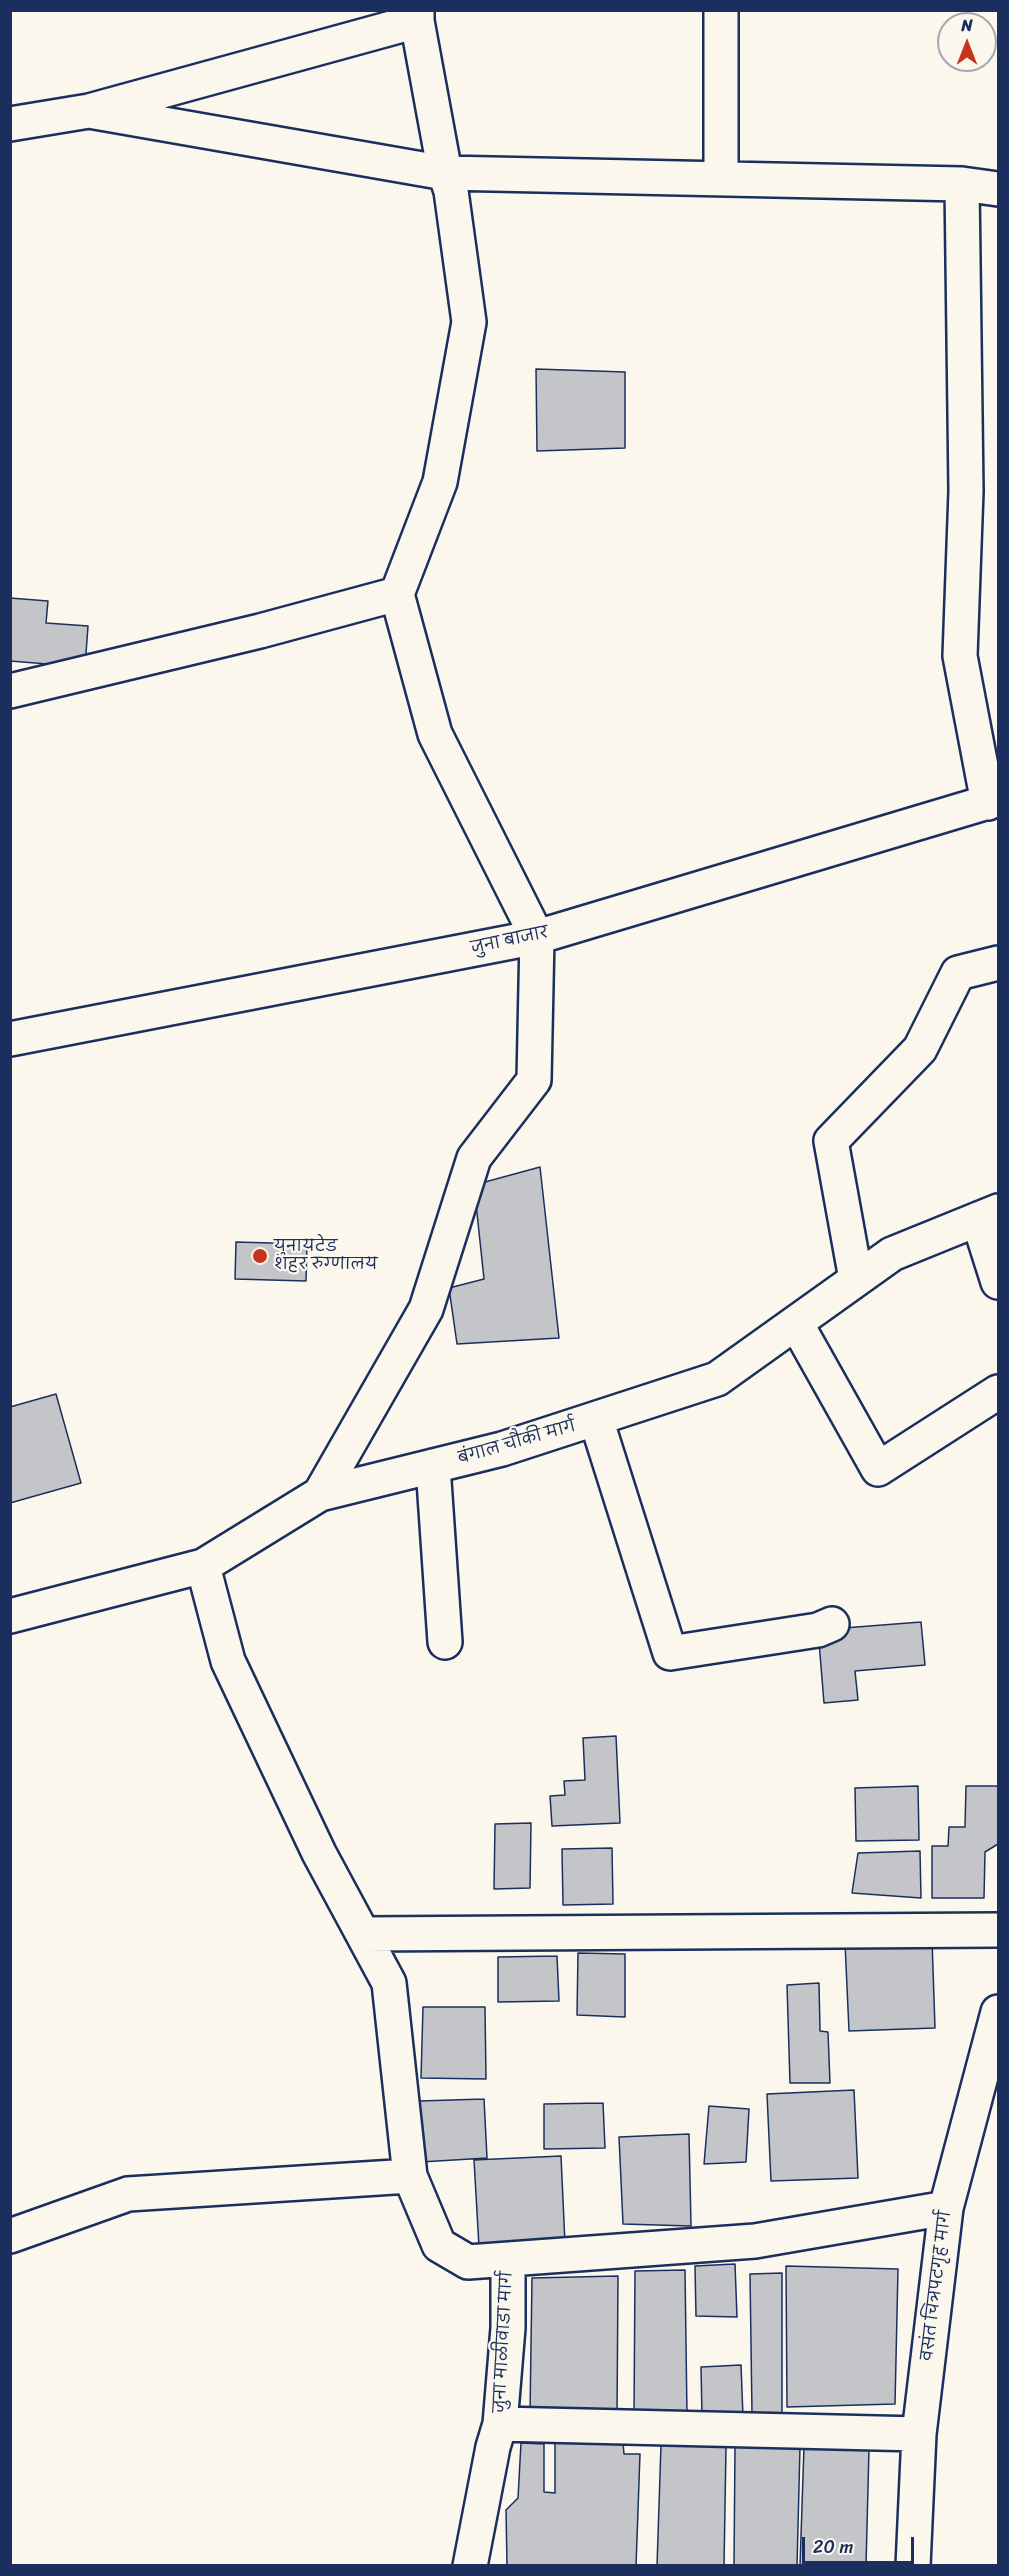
<!DOCTYPE html>
<meta charset="utf-8">
<style>
body{margin:0}
#map{position:relative;width:1009px;height:2576px;overflow:hidden;background:#fbf7ec;font-family:Sriracha,sans-serif}
canvas{display:block}
.frame{position:absolute;inset:0;border:12px solid #1b2f5e;pointer-events:none}
.north{position:absolute;left:937px;top:12px;width:60px;height:60px;box-sizing:border-box;background:#fbf7ec;border:2px solid #a1a7b3;border-radius:50%;rotate:0deg;font-size:16px;font-weight:700;line-height:24px;text-align:center;color:#1b2f5e}
.north::after{content:'';display:block;margin:auto;width:21px;height:27px;background:#c8321e;clip-path:polygon(50% 0,100% 100%,50% 72%,0 100%)}
.scale{position:absolute;left:802px;top:2537px;width:112px;height:27px;box-sizing:border-box;border:3px solid #1b2f5e;border-top:0;padding-left:8px;font-size:18px;line-height:21px;white-space:nowrap;color:#1b2f5e;-webkit-text-stroke:4px #fbf7ec;paint-order:stroke}
</style>
<div id="map">
<canvas width="1009" height="2576"></canvas>
<div class="frame"></div>
<div class="north">N</div>
<div class="scale">20 m</div>
</div>
<script>
const context = document.querySelector('canvas').getContext('2d');
context.lineJoin = 'round';
function fill(path, color) {
  context.fillStyle = color;
  context.fill(path, 'evenodd');
}
function shape(rows) {
  const path = new Path2D();
  for (const r of rows) {
    path.moveTo(r[0], r[1]);
    for (let i = 2; i < r.length; i += 2) path.lineTo(r[i], r[i + 1]);
  }
  return path;
}
function strokePath(path, color, width, dash) {
  context.strokeStyle = color;
  context.lineWidth = width;
  context.lineCap = dash ? 'butt' : 'round';
  context.setLineDash(dash || []);
  context.stroke(path);
}
function label(font, color, halo, rows, align = 'center') {
  context.font = font + ' Sriracha,"Playpen Sans Deva",sans-serif';
  context.lineWidth = 4.5;
  context.setLineDash([]);
  context.textBaseline = 'middle';
  context.strokeStyle = halo;
  context.fillStyle = color;
  for (const [text, x, y, turn = 0] of rows) {
    context.save();
    context.translate(x, y);
    context.rotate((+turn || 0) * Math.PI / 180);
    context.textAlign = isNaN(turn) ? turn : align;
    if (halo) context.strokeText(text, 0, 0);
    context.fillText(text, 0, 0);
    context.restore();
  }
}
const building = shape([
 [536,369,625,372,625,448,537,451,536,369],
 [10,598,48,601,46,623,88,626,85,667,10,661,10,598],
 [540,1167,559,1338,457,1344,449,1288,484,1279,474,1185,540,1167],
 [236,1242,307,1244,306,1281,235,1279,236,1242],
 [56,1394,81,1483,10,1503,10,1407,56,1394],
 [921,1622,925,1665,855,1671,858,1700,824,1703,818,1630,921,1622],
 [616,1736,620,1823,552,1826,550,1796,565,1795,564,1781,585,1780,583,1738,616,1736],
 [918,1786,919,1840,856,1841,855,1788,918,1786],
 [966,1786,998,1786,998,1844,985,1852,984,1898,932,1898,932,1846,948,1846,949,1827,965,1827,966,1786],
 [531,1823,530,1888,494,1889,495,1824,531,1823],
 [612,1848,613,1904,563,1905,562,1849,612,1848],
 [920,1851,921,1898,852,1893,858,1853,920,1851],
 [932,1939,935,2028,849,2031,845,1943,932,1939],
 [578,1953,625,1954,625,2017,577,2015,578,1953],
 [557,1956,559,2001,498,2002,498,1957,557,1956],
 [819,1983,820,2031,828,2032,830,2083,790,2083,787,1985,819,1983],
 [423,2007,485,2007,486,2079,421,2078,423,2007],
 [854,2090,858,2178,771,2181,767,2094,854,2090],
 [484,2099,487,2158,421,2162,419,2101,484,2099],
 [603,2103,605,2148,544,2149,544,2104,603,2103],
 [709,2106,749,2109,746,2162,704,2164,709,2106],
 [689,2134,691,2226,623,2224,619,2137,689,2134],
 [561,2156,565,2244,479,2247,474,2160,561,2156],
 [735,2264,737,2317,696,2316,695,2266,735,2264],
 [786,2266,898,2269,895,2404,787,2407,786,2266],
 [685,2270,687,2415,634,2414,635,2271,685,2270],
 [782,2273,782,2414,752,2414,750,2274,782,2273],
 [618,2276,617,2417,530,2414,532,2278,618,2276],
 [741,2365,743,2417,702,2417,701,2367,741,2365],
 [555,2432,622,2432,624,2454,640,2454,636,2566,507,2566,506,2510,518,2498,521,2443,544,2444,544,2492,555,2493,555,2432],
 [661,2445,726,2447,724,2566,657,2566,661,2445],
 [735,2446,800,2447,797,2566,734,2566,735,2446],
 [804,2447,869,2449,866,2566,800,2566,804,2447]
]);
fill(building, '#c3c5c9');
strokePath(building, '#1b2f5e', 1.5);
const minor = shape([
 [417,10,417,21,445,173,962,184,998,189],
 [721,10,721,178],
 [10,124,89,111,417,21],
 [962,184,966,491,960,656,988,803],
 [10,691,260,631,397,594,440,482,469,322,451,191,445,173,89,111],
 [10,1039,537,937,998,799],
 [978,1219,998,1282],
 [856,1279,831,1141,920,1049,958,973,998,963],
 [796,1323,878,1469,998,1392],
 [596,1419,670,1653,818,1630,832,1624],
 [433,1466,445,1642],
 [320,1494,426,1309,474,1158,534,1080,537,937,435,734,397,594],
 [203,1566,228,1661,319,1853,389,1983,410,2176,439,2245,468,2262,755,2241,946,2208],
 [10,1616,203,1566,320,1494,502,1449,717,1379,892,1254,998,1211],
 [363,1934,998,1930],
 [10,2236,128,2194,410,2176],
 [500,2424,919,2434],
 [470,2566,493,2447,500,2424,508,2328,508,2259],
 [913,2566,919,2434,946,2208,998,2012]
]);
strokePath(minor, '#1b2f5e', 38);
strokePath(minor, '#fbf7ec', 33);
for (const [x, y, r, color] of [
 [260,1256,8,"#c8321e"]
]) {
  const dot = new Path2D();
  dot.arc(x, y, r, 0, 2 * Math.PI);
  context.fillStyle = color;
  context.fill(dot);
  strokePath(dot, '#fbf7ec', 2);
}
label('16px', '#1b2f5e', '#fbf7ec', [
 ["जुना बाजार",510,941,-12],
 ["बंगाल चौकी मार्ग",517,1443,-16],
 ["वसंत चित्रपटगृह मार्ग",937,2286,-83],
 ["जुना माळीवाडा मार्ग",504,2342,-87]
]);
label('16px', '#1b2f5e', '#fbf7ec', [
 ["युनायटेड",274,1247],
 ["शहर रुग्णालय",274,1265]
], 'left');
</script>
